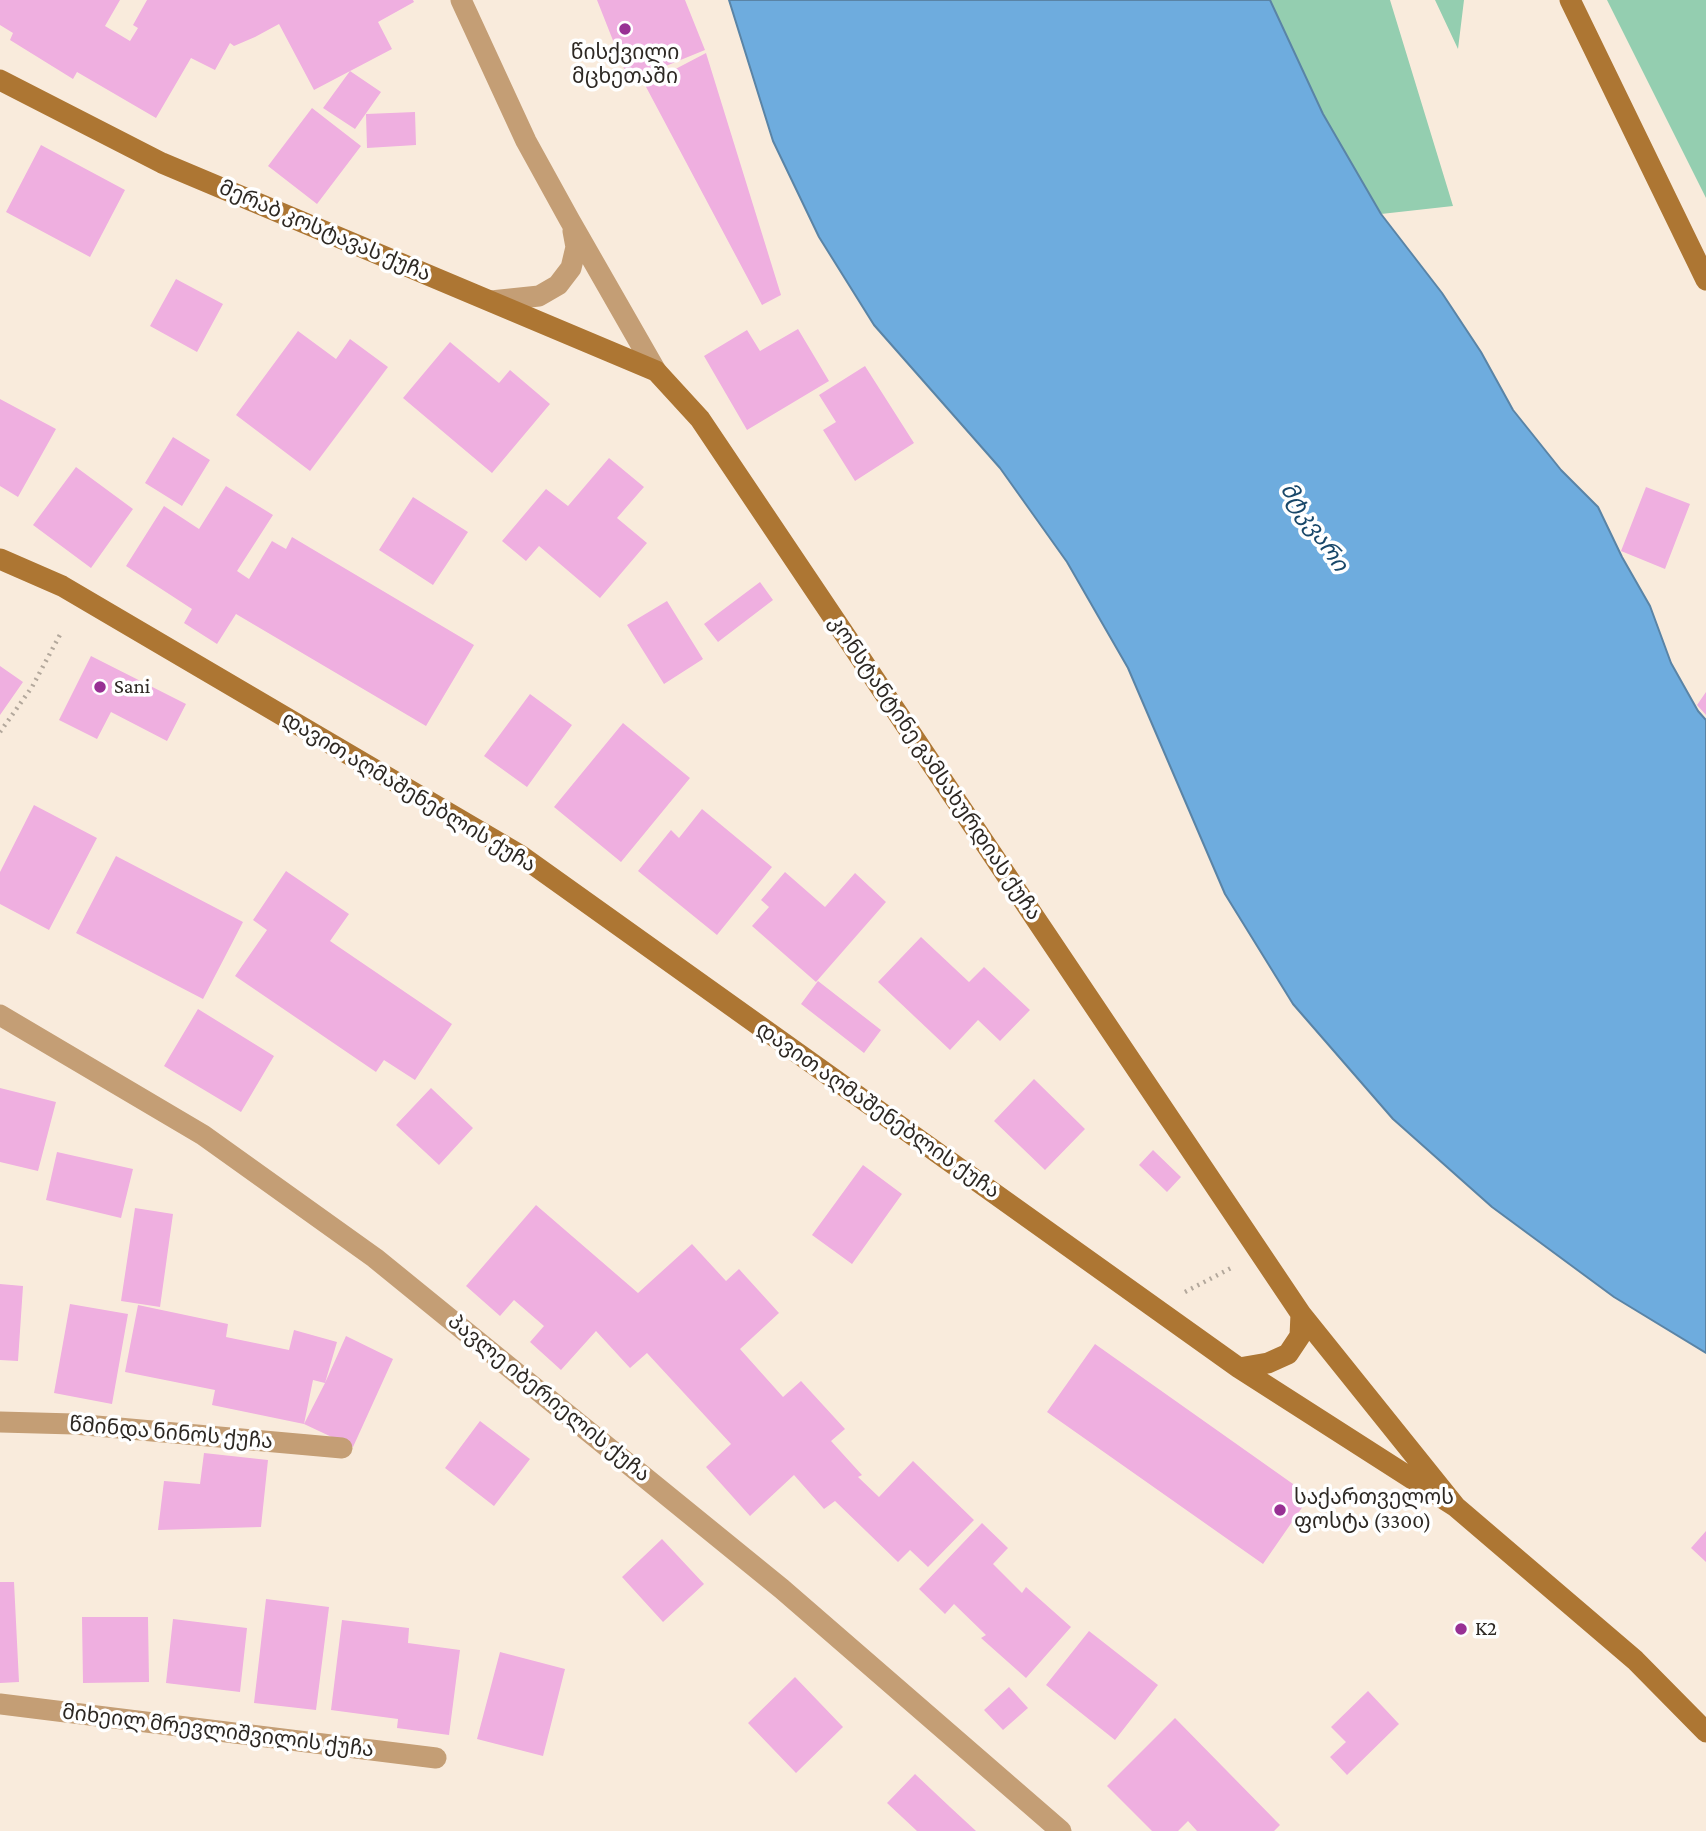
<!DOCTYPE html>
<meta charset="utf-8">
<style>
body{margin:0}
canvas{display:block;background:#f9ebdc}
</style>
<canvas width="1706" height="1831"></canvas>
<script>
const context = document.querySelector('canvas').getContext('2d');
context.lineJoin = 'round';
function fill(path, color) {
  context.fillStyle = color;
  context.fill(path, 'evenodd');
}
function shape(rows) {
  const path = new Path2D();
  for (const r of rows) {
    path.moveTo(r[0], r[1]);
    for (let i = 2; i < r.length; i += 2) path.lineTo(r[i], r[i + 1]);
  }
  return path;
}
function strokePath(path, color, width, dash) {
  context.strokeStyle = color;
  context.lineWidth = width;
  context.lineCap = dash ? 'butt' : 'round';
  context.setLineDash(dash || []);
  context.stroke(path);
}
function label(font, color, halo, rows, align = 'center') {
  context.font = font + ' "Crimson Pro","Noto Sans Georgian",serif';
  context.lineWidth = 7;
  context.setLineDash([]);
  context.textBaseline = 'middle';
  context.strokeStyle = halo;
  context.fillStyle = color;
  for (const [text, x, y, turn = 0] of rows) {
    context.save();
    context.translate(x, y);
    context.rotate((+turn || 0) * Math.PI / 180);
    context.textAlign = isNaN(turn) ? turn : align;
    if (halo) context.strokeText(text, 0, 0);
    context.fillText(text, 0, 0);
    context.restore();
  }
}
fill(shape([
 [1270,0,1390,0,1453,206,1381,214,1323,114],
 [1435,0,1464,0,1458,49],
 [1607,0,1706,0,1706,198]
]), '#94ceb0');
const water = shape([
 [729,0,1270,0,1323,114,1381,214,1442,293,1481,352,1513,410,1561,470,1598,507,1622,557,1650,606,1671,663,1698,711,1706,720,1706,1353,1614,1297,1492,1207,1393,1119,1293,1004,1225,894,1128,668,1067,562,1000,468,874,325,819,237,773,141,729,0]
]);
fill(water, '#6eacde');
strokePath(water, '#5a84a6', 2);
fill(shape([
 [0,0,120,0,105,26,130,41,138,28,133,25,147,0,413,0,414,2,378,22,392,49,314,90,279,24,255,37,234,46,230,43,215,70,191,58,156,118,77,72,73,79,10,40,13,33,0,25],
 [597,0,685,0,705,50,629,81],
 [706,53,781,295,762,305,645,85],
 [350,71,381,92,355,129,323,108],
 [312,108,361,146,317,204,268,166],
 [415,112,416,145,367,148,366,114],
 [41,145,125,190,90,257,6,212],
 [176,279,223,304,197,352,150,326],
 [798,329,829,381,747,430,704,356,747,330,760,351],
 [298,331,336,359,350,339,388,367,310,471,236,415],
 [450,342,499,383,510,370,550,404,492,473,403,398],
 [865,366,914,443,855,481,823,430,836,422,819,395],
 [0,399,56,429,18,497,0,486],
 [173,437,210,460,182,506,145,483],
 [609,458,644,487,617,518,647,543,600,598,539,546,526,561,502,541,546,489,568,506],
 [76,467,133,509,91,568,33,525],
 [226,486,273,515,237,571,249,579,272,541,286,549,292,537,474,645,426,726,236,614,217,644,184,623,192,609,126,566,164,506,199,529],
 [1646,487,1690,504,1665,569,1621,551],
 [413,497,468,532,433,585,379,550],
 [760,582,773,600,718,642,704,624],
 [667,601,703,659,664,684,627,625],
 [91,656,186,704,167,741,111,712,97,739,59,720],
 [0,666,23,682,0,715],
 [1706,692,1706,715,1697,705],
 [530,694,572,725,527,787,484,756],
 [623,723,690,778,621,862,554,807],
 [34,805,97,838,49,930,0,904,0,872],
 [702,809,772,867,717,935,638,871,671,830,679,838],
 [116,856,243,922,203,999,76,933],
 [286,871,349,914,330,941,452,1024,415,1080,384,1060,376,1072,235,976,267,930,253,920],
 [785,872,825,907,855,873,886,902,816,982,752,926,769,907,761,900],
 [921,937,969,982,984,967,1030,1010,1000,1041,978,1020,950,1050,878,982],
 [818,981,881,1030,864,1053,801,1004],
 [198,1009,274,1056,241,1112,164,1066],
 [1034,1079,1085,1129,1045,1170,994,1121],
 [0,1088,56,1102,38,1171,0,1162],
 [431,1088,473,1128,439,1165,396,1125],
 [1153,1150,1181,1177,1167,1192,1139,1165],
 [57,1152,133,1169,121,1218,46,1200],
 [863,1165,902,1194,852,1264,812,1235],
 [536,1205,638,1293,692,1244,726,1281,739,1269,779,1313,740,1349,783,1397,801,1381,845,1429,831,1441,862,1475,858,1477,879,1497,913,1461,974,1520,928,1567,910,1550,898,1562,835,1501,824,1509,794,1475,750,1516,706,1467,731,1444,647,1353,630,1368,596,1331,561,1370,530,1342,544,1326,514,1300,500,1316,466,1286],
 [135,1208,173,1214,160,1307,121,1301],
 [0,1284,23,1286,18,1361,0,1360],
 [70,1304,128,1314,112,1404,54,1393],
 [138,1305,228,1324,226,1337,289,1350,294,1330,337,1342,325,1383,313,1380,304,1424,212,1405,215,1390,125,1372],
 [346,1336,393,1359,353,1447,304,1424,325,1383],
 [1095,1344,1310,1496,1263,1564,1047,1412],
 [480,1421,530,1459,494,1506,445,1468],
 [204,1453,268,1460,261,1527,158,1530,164,1481,200,1484],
 [982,1523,1008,1548,993,1564,1022,1593,1026,1587,1071,1627,1026,1678,981,1638,986,1635,954,1604,945,1614,919,1589],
 [1706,1531,1706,1562,1691,1548],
 [662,1539,704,1584,663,1622,622,1577],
 [0,1582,14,1582,19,1682,0,1683],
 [266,1599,329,1607,316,1710,254,1703],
 [82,1617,148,1617,149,1682,83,1683],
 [173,1619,247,1628,240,1692,166,1683],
 [342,1620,409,1628,408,1643,460,1650,449,1735,397,1728,398,1719,331,1710],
 [1089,1631,1158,1685,1115,1740,1046,1685],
 [500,1652,565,1669,543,1756,477,1739],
 [795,1677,843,1727,796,1773,748,1723],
 [1009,1687,1028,1708,1003,1730,984,1710],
 [1368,1691,1399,1724,1347,1775,1330,1757,1346,1742,1331,1727],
 [1175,1718,1280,1825,1274,1831,1197,1831,1188,1821,1178,1831,1152,1831,1107,1786],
 [915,1774,950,1807,976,1831,917,1831,887,1803]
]), '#efafe0');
strokePath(shape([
 [0,732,32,687,62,631],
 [1185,1292,1233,1267]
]), '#b3a89c', 4.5, [2, 5]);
strokePath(shape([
 [461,0,526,141,569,219,656,371],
 [491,301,539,296,558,285,571,268,576,247,573,231],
 [0,1015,203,1135,375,1258,782,1589,1061,1831],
 [0,1422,74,1424,342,1448],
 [0,1704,436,1758]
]), '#c49e75', 21);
strokePath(shape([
 [1570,0,1706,280],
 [0,80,162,163,656,371,700,419,1301,1314,1456,1507],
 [0,559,62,586,520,855,1239,1368,1456,1507,1635,1660,1706,1732],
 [1239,1368,1268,1363,1288,1354,1300,1336,1301,1314]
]), '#ad7633', 21);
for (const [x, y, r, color] of [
 [625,29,7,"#983094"],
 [100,687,7,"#983094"],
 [1280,1510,7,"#983094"],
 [1461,1629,7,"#983094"]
]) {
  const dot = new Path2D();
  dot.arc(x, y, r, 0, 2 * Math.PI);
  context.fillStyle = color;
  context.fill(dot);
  strokePath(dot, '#fff', 2.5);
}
label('21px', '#2d2823', '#fff', [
 ["წისქვილი",625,53,"center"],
 ["მცხეთაში",625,77,"center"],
 ["Sani",114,687],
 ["საქართველოს",1294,1498],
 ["ფოსტა (3300)",1294,1522],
 ["K2",1475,1629]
], 'left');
label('21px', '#2d2823', '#fff', [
 ["მერაბ კოსტავას ქუჩა",325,231,23],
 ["კონსტანტინე გამსახურდიას ქუჩა",935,768,56],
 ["დავით აღმაშენებლის ქუჩა",409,792,31],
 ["დავით აღმაშენებლის ქუჩა",878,1110,35],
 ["პავლე იბერიელის ქუჩა",549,1398,39],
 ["წმინდა ნინოს ქუჩა",171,1433,5],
 ["მიხეილ მრევლიშვილის ქუჩა",218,1731,7]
]);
label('italic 23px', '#184769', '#fff', [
 ["მტკვარი",1314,527,56]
]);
</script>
